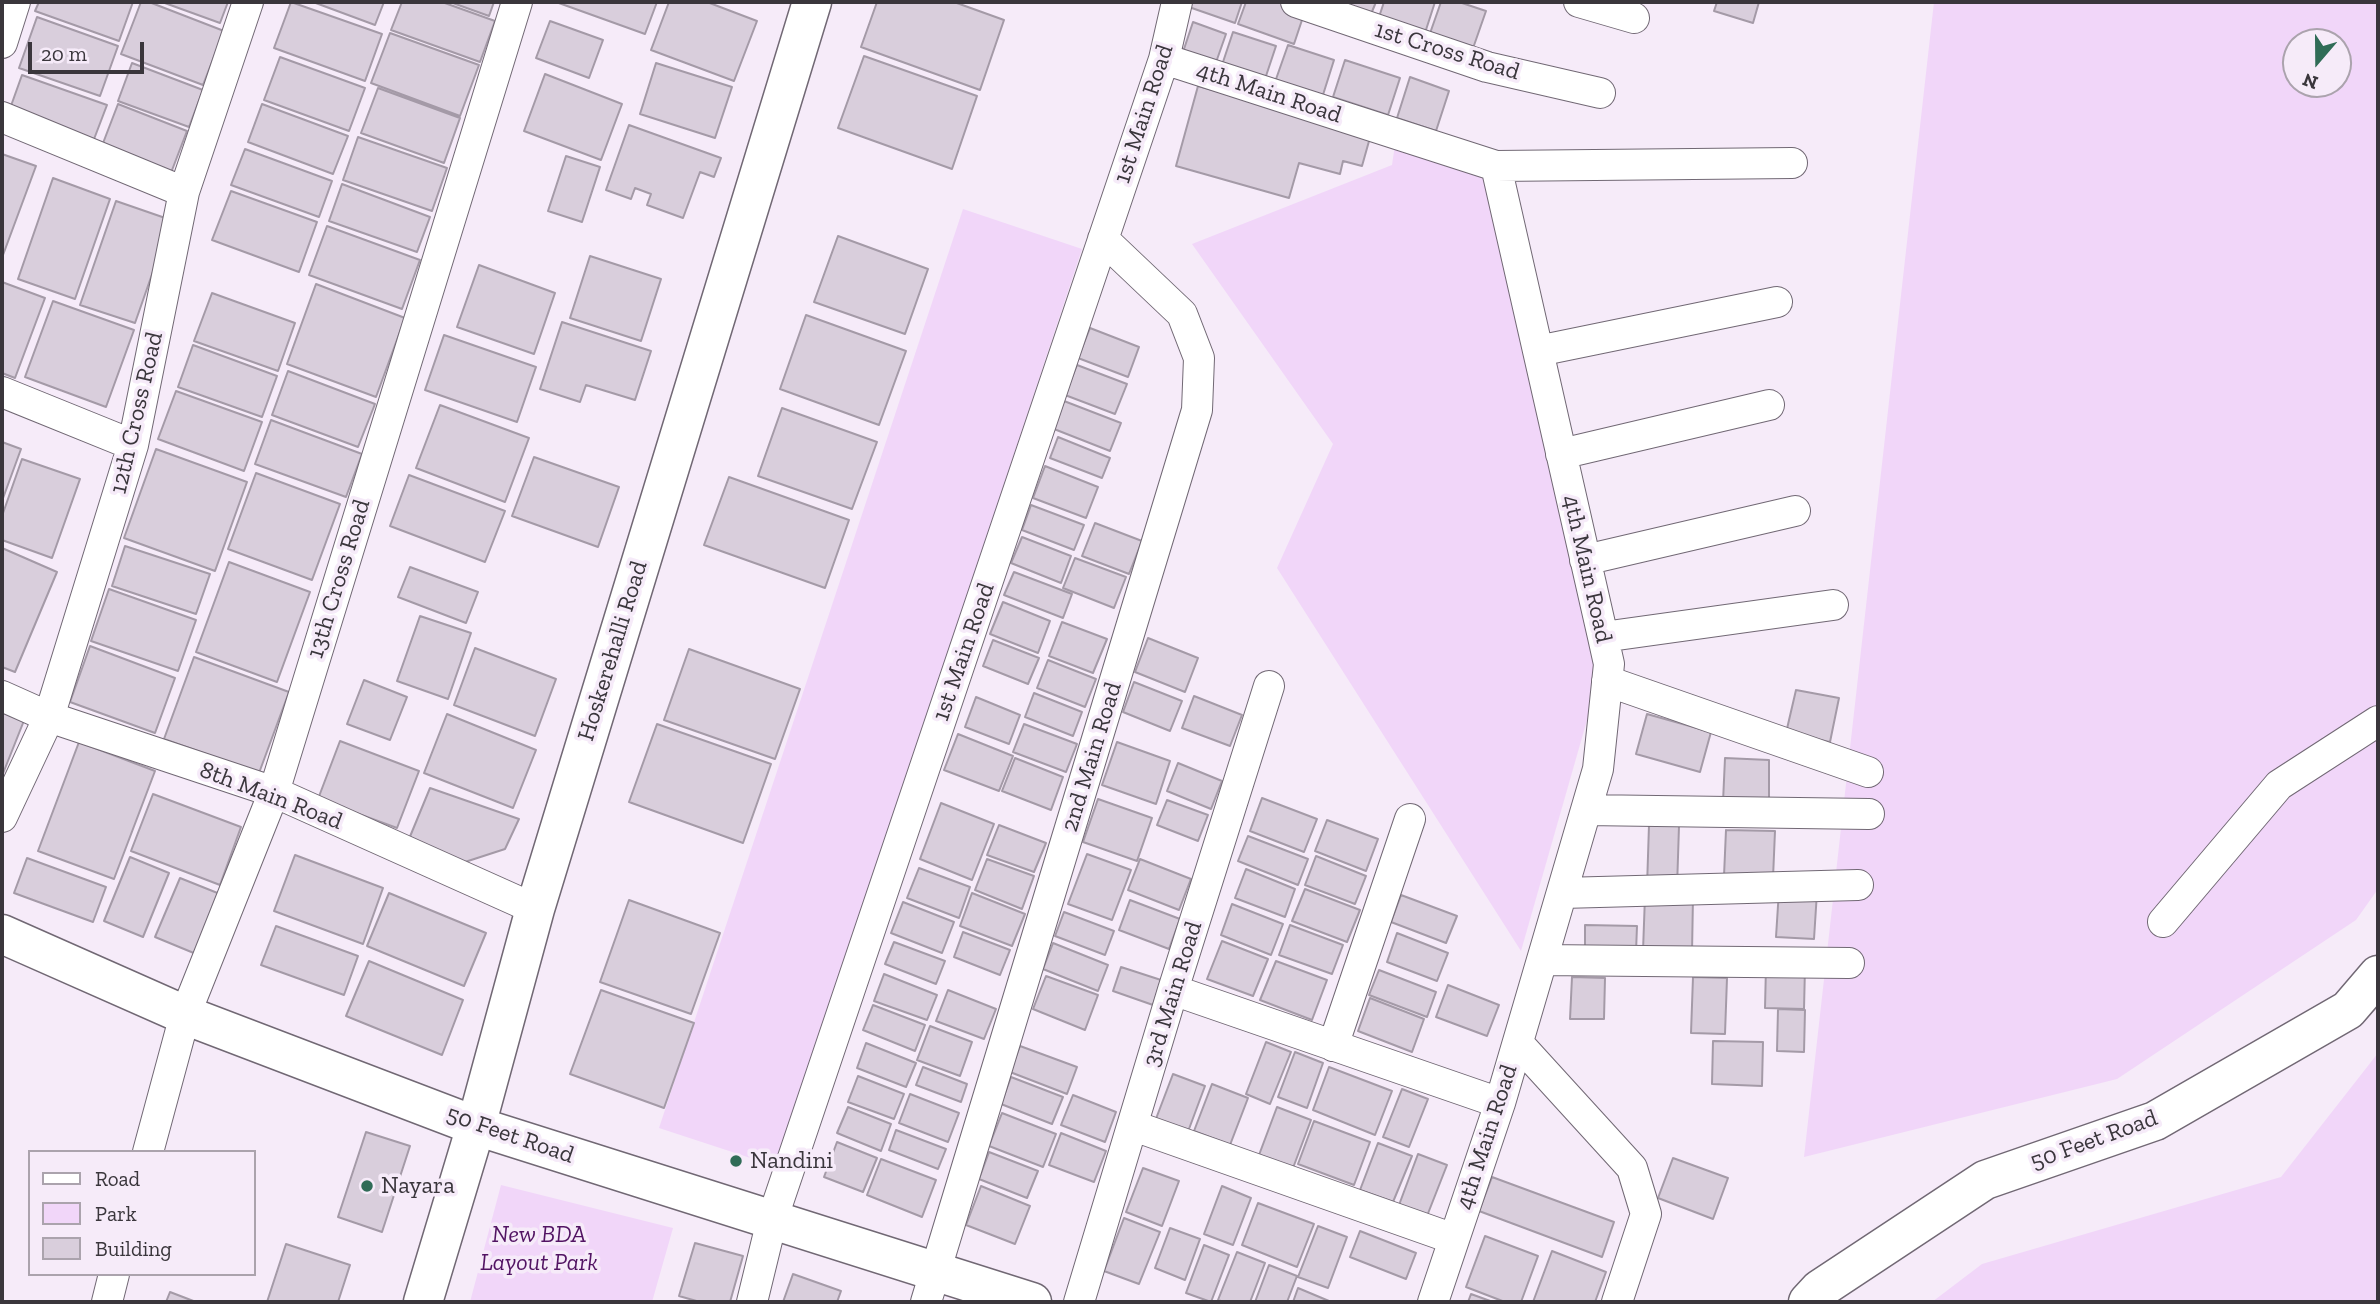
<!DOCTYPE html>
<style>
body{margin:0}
#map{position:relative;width:2380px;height:1304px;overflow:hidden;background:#f6ebf9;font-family:"Zilla Slab",serif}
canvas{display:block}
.frame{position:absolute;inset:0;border:4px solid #3a363c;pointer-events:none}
.legend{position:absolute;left:28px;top:1150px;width:228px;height:126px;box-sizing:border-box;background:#f6ebf9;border:2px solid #aba3ad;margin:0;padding:9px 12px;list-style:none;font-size:21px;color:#3a363c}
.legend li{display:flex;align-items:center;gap:14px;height:35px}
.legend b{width:35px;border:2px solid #aba3ad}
.north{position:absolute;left:2282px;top:28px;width:70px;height:70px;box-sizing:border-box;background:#f6ebf9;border:2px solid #aba3ad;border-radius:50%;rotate:200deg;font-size:19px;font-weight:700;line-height:28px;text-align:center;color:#3a363c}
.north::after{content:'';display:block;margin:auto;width:24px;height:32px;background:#306c57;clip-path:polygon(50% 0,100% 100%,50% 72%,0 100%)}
.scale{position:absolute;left:28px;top:42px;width:116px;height:32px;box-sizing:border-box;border:4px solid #3a363c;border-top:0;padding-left:9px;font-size:21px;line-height:24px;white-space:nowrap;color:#3a363c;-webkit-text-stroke:5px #f6ebf9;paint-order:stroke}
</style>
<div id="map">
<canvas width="2380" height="1304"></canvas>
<div class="frame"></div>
<ul class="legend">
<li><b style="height:9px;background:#fff"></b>Road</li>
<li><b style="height:19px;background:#f1d6f9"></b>Park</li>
<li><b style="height:19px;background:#d9cedc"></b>Building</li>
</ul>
<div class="north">N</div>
<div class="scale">20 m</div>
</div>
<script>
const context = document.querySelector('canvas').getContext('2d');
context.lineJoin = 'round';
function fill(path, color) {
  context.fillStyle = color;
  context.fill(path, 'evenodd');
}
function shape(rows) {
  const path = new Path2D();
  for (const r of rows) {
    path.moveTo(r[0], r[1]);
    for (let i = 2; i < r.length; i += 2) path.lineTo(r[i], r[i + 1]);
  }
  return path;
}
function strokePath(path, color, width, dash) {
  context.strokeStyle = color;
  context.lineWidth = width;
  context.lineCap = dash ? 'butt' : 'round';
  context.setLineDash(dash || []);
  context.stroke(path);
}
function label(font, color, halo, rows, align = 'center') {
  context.font = font + ' "Zilla Slab",serif';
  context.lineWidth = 7;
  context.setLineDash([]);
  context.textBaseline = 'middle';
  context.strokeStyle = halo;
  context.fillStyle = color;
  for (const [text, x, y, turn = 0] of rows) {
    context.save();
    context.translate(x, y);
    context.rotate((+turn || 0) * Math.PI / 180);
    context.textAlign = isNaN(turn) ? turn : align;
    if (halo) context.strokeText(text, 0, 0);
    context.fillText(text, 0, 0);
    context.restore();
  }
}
fill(shape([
 [1934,2,2378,2,2378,889,2356,920,2117,1079,1804,1157],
 [2296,42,2338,42,2338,84,2296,84],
 [1396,138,1488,172,1599,678,1521,951,1277,568,1333,444,1192,244,1392,165],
 [963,209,1082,249,778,1167,659,1128],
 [2378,1053,2378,1302,1932,1302,1982,1264,2281,1177],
 [501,1185,673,1228,652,1302,470,1302]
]), '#f1d6f9');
const building = shape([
 [39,2,133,2,119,41,35,11,39,2],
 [141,2,149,2,224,31,203,85,121,54,141,2],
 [162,2,228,2,220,23,162,2],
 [291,2,382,34,365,81,274,48,291,2],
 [313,2,384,2,375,25,313,2],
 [402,2,442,2,495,21,480,62,391,30,402,2],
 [450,2,494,2,489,16,450,2],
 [556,2,657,2,645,34,556,2],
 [669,2,707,2,757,21,734,81,651,50,669,2],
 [877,2,954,2,1004,20,980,90,861,47,877,2],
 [1188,2,1242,2,1235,23,1186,6,1188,2],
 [1246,2,1279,2,1305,11,1294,44,1238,24,1246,2],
 [1325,2,1376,2,1369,19,1325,2],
 [1384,2,1435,2,1424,36,1378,20,1384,2],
 [1441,2,1459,2,1486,11,1471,54,1428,39,1441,2],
 [1717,2,1759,2,1753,23,1714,11,1717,2],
 [37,17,118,46,100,96,19,68,37,17],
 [550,21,603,40,589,78,536,58,550,21],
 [1193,22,1226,34,1214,68,1181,58,1193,22],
 [1233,32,1276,46,1265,79,1222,65,1233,32],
 [390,33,479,65,460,116,371,83,390,33],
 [1288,45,1334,60,1322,98,1275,82,1288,45],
 [864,56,977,96,952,169,838,128,864,56],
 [280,57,365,88,349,131,264,100,280,57],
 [1345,60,1400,78,1388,115,1333,97,1345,60],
 [132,63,203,90,189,127,118,101,132,63],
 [656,63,732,87,715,138,640,114,656,63],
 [545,74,622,104,601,160,524,131,545,74],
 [22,75,107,105,91,147,7,117,22,75],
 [1410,77,1449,91,1436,131,1397,118,1410,77],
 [1198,86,1371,134,1362,166,1343,161,1340,174,1299,163,1289,198,1176,166,1198,86],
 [378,88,460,118,444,163,361,133,378,88],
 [118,104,187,131,169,178,100,151,118,104],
 [262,104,348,136,333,174,248,142,262,104],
 [629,125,721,158,714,177,700,172,683,218,647,205,651,194,635,188,631,199,606,190,629,125],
 [358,137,447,168,432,211,343,180,358,137],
 [245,149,332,181,319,217,231,185,245,149],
 [2,154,36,166,3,255,2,255,2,154],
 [566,156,600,167,582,222,548,211,566,156],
 [53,178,110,199,75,299,18,279,53,178],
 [342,184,430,217,417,252,329,221,342,184],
 [231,191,317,222,299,272,212,240,231,191],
 [116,201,171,220,135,323,80,305,116,201],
 [327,226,420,260,402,309,309,275,327,226],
 [838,236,928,269,905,334,814,302,838,236],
 [590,256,661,279,641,341,570,318,590,256],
 [479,265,555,293,534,354,457,327,479,265],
 [2,282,45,298,15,378,2,373,2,282],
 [316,284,405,318,376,397,287,364,316,284],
 [212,293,295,323,278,371,194,341,212,293],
 [53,301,134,330,106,407,25,377,53,301],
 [806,315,906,351,879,425,780,389,806,315],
 [562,322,651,351,635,400,586,385,580,402,540,389,562,322],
 [1090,328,1139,347,1128,377,1078,358,1090,328],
 [444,335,536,367,517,422,425,390,444,335],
 [193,345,277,376,262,417,178,387,193,345],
 [1077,365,1127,384,1115,414,1065,395,1077,365],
 [288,371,375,404,358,447,272,415,288,371],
 [176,391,262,422,244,471,158,439,176,391],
 [1064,401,1121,423,1110,451,1054,429,1064,401],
 [440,405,529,438,505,502,416,468,440,405],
 [782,408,877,442,852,509,758,476,782,408],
 [271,420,362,454,346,497,255,464,271,420],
 [1058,437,1110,458,1102,478,1050,458,1058,437],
 [2,442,21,449,2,501,2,442],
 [156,449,247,482,215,571,124,538,156,449],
 [534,457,619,487,598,547,512,516,534,457],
 [22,459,80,479,52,558,2,540,2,516,22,459],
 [1045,466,1098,487,1086,518,1033,498,1045,466],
 [256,473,340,504,312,580,228,549,256,473],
 [409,475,505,511,485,562,390,526,409,475],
 [729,477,849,520,825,588,704,545,729,477],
 [1031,505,1084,525,1074,550,1022,530,1031,505],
 [1095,523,1142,541,1129,574,1082,556,1095,523],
 [1022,537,1071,556,1061,583,1011,563,1022,537],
 [125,546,210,574,196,614,112,586,125,546],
 [2,548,57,572,15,672,2,667,2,548],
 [1075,558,1126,577,1114,608,1063,588,1075,558],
 [229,562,310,592,277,682,196,652,229,562],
 [410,567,478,592,466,623,398,597,410,567],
 [1014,572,1072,594,1063,618,1004,595,1014,572],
 [109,589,196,620,178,671,91,641,109,589],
 [1003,602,1050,621,1038,653,990,634,1003,602],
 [420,616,471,633,448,699,397,681,420,616],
 [1062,622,1107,639,1093,673,1049,656,1062,622],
 [1148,638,1198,658,1185,692,1135,672,1148,638],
 [993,640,1039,658,1028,684,983,666,993,640],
 [90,646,175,678,155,733,70,702,90,646],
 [475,648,556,679,535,736,454,705,475,648],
 [689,649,800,689,775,759,664,720,689,649],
 [194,657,289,692,259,773,164,739,194,657],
 [1048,660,1096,679,1085,707,1037,688,1048,660],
 [364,680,407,697,390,740,347,724,364,680],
 [1134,682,1182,701,1170,731,1123,712,1134,682],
 [1796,690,1839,698,1830,742,1786,733,1796,690],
 [1034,693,1082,712,1073,736,1025,717,1034,693],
 [1194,696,1242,715,1230,746,1182,728,1194,696],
 [976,697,1020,715,1009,744,965,727,976,697],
 [2,702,27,713,2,776,2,702],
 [447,714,536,750,513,808,424,773,447,714],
 [1647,714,1711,732,1700,772,1636,754,1647,714],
 [657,724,771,764,743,843,629,802,657,724],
 [1024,724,1077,744,1066,772,1013,752,1024,724],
 [958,734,1013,756,999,791,944,770,958,734],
 [340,741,419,771,397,828,318,799,340,741],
 [79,742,155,771,114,879,38,851,79,742],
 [1117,742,1170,761,1156,804,1102,785,1117,742],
 [1015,758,1063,777,1051,810,1002,791,1015,758],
 [1725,758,1769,760,1769,804,1723,802,1725,758],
 [1178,763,1222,781,1211,809,1167,791,1178,763],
 [430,788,519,819,505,849,465,862,409,839,430,788],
 [153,794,241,827,220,885,131,851,153,794],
 [1262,798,1317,819,1304,852,1250,831,1262,798],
 [1098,799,1152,818,1137,861,1083,842,1098,799],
 [1167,800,1208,815,1198,841,1157,825,1167,800],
 [941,803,994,824,972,880,920,859,941,803],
 [1327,820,1378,839,1366,871,1315,851,1327,820],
 [999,825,1046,843,1034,872,987,855,999,825],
 [1649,825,1679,826,1677,888,1647,887,1649,825],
 [1726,830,1775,831,1773,878,1724,876,1726,830],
 [1248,836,1308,859,1298,885,1238,861,1248,836],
 [1087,854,1131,870,1112,920,1068,904,1087,854],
 [295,855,383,888,363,944,274,911,295,855],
 [1316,856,1366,876,1355,904,1305,885,1316,856],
 [130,857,169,873,143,937,104,921,130,857],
 [27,858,106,887,93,922,14,893,27,858],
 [987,859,1034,876,1022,909,975,890,987,859],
 [1140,859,1191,879,1179,910,1128,890,1140,859],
 [919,868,970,887,959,918,907,898,919,868],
 [1246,869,1295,889,1285,917,1235,898,1246,869],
 [180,878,225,896,201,956,155,937,180,878],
 [1305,889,1360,910,1347,942,1292,921,1305,889],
 [1779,890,1817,892,1814,939,1776,937,1779,890],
 [389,893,486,933,464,986,367,946,389,893],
 [972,893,1025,914,1012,946,960,926,972,893],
 [1401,895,1457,916,1446,943,1391,922,1401,895],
 [1645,896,1693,897,1692,953,1643,951,1645,896],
 [629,900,720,933,691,1014,600,982,629,900],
 [1130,900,1180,919,1169,949,1119,930,1130,900],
 [903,902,954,922,942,953,891,933,903,902],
 [1232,904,1283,924,1271,955,1221,935,1232,904],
 [1064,912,1114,931,1105,955,1055,936,1064,912],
 [1290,925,1343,945,1332,974,1279,955,1290,925],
 [1585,925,1637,926,1636,952,1585,950,1585,925],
 [276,926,358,956,344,995,261,965,276,926],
 [963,932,1010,950,1000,975,954,957,963,932],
 [1397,933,1448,953,1437,981,1387,962,1397,933],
 [1222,941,1268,959,1253,996,1207,979,1222,941],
 [894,942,945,961,936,984,885,964,894,942],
 [1053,943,1108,965,1098,991,1043,969,1053,943],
 [369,961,463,1000,442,1055,346,1016,369,961],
 [1276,961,1327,980,1312,1020,1260,1000,1276,961],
 [1766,966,1805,967,1804,1009,1765,1008,1766,966],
 [1121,967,1161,980,1153,1005,1113,991,1121,967],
 [1379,970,1436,992,1427,1017,1369,995,1379,970],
 [884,974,937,995,927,1020,874,1001,884,974],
 [1046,976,1098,995,1085,1030,1033,1009,1046,976],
 [1572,977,1605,978,1604,1019,1570,1019,1572,977],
 [1693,977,1727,978,1725,1034,1691,1033,1693,977],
 [1448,985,1499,1005,1487,1036,1436,1017,1448,985],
 [601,990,694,1023,664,1108,570,1074,601,990],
 [948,990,996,1009,984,1039,936,1021,948,990],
 [1370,998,1424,1019,1412,1052,1358,1031,1370,998],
 [873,1005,925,1025,915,1051,863,1030,873,1005],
 [1778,1009,1805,1010,1804,1052,1777,1051,1778,1009],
 [930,1026,972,1042,960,1076,917,1060,930,1026],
 [1713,1041,1763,1042,1762,1086,1712,1084,1713,1041],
 [1266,1042,1291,1052,1270,1104,1246,1094,1266,1042],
 [866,1043,916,1063,906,1087,857,1068,866,1043],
 [1020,1046,1077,1067,1067,1094,1010,1072,1020,1046],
 [1295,1052,1323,1063,1307,1108,1278,1097,1295,1052],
 [923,1067,967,1084,961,1102,916,1085,923,1067],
 [1329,1067,1392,1091,1375,1135,1313,1110,1329,1067],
 [1173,1074,1205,1086,1186,1137,1154,1124,1173,1074],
 [858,1076,904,1094,894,1119,848,1102,858,1076],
 [1011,1077,1063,1097,1052,1124,1001,1104,1011,1077],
 [1212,1084,1248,1098,1230,1145,1194,1131,1212,1084],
 [1402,1089,1428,1099,1409,1147,1383,1137,1402,1089],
 [910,1094,959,1113,948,1142,899,1123,910,1094],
 [1073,1095,1116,1112,1105,1142,1061,1125,1073,1095],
 [848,1107,891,1124,881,1151,837,1133,848,1107],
 [1277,1107,1311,1120,1293,1168,1259,1155,1277,1107],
 [1002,1113,1056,1134,1043,1167,989,1146,1002,1113],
 [1314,1121,1370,1142,1354,1185,1298,1164,1314,1121],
 [896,1130,946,1149,938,1169,889,1150,896,1130],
 [366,1132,410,1146,382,1232,338,1217,366,1132],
 [1061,1133,1106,1151,1094,1182,1049,1165,1061,1133],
 [837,1142,877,1158,863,1192,824,1177,837,1142],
 [1378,1143,1412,1156,1393,1202,1360,1190,1378,1143],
 [989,1152,1038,1171,1027,1198,979,1179,989,1152],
 [1418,1154,1447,1165,1427,1216,1399,1205,1418,1154],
 [1673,1158,1728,1178,1713,1219,1658,1198,1673,1158],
 [881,1159,936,1180,922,1217,867,1195,881,1159],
 [1143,1168,1179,1181,1162,1226,1126,1212,1143,1168],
 [1492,1177,1614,1222,1602,1257,1479,1211,1492,1177],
 [981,1186,1030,1206,1015,1244,966,1225,981,1186],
 [1222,1186,1251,1198,1233,1245,1204,1234,1222,1186],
 [1258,1203,1314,1224,1297,1267,1242,1245,1258,1203],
 [1124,1218,1160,1232,1139,1284,1104,1271,1124,1218],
 [1318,1226,1347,1237,1328,1288,1298,1277,1318,1226],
 [1170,1228,1200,1239,1185,1280,1155,1268,1170,1228],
 [1360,1231,1416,1253,1406,1279,1350,1257,1360,1231],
 [1485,1236,1538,1256,1521,1302,1505,1302,1466,1287,1485,1236],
 [695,1243,743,1256,730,1302,700,1302,679,1296,695,1243],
 [286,1244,350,1265,338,1302,267,1302,286,1244],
 [1204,1245,1229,1255,1211,1302,1186,1293,1204,1245],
 [1552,1251,1606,1272,1595,1302,1533,1302,1552,1251],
 [1237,1252,1265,1263,1250,1302,1224,1302,1218,1300,1237,1252],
 [1269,1265,1297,1276,1287,1302,1255,1302,1269,1265],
 [793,1274,841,1291,837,1302,783,1302,793,1274],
 [1298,1288,1329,1301,1328,1302,1293,1302,1298,1288],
 [170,1292,196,1302,166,1302,170,1292],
 [1471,1294,1493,1302,1468,1302,1471,1294]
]);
fill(building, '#d9cedc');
strokePath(building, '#a49aa7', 2);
const minor = shape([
 [1296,2,1487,67,1600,93],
 [1579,2,1634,18],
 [2,43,15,2],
 [1164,59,1496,166,1603,637,1609,664,1598,769,1500,1103,1433,1302],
 [2,117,184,192],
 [1496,166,1792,163],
 [1538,351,1777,302],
 [2,392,133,445],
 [1561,454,1769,405],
 [1585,560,1795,511],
 [1603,637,1833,605],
 [1607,681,1868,772],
 [2,696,49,717,274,792,535,909],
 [1586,810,1869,814],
 [2,817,49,717,133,445,184,192,248,2],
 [1562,893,1858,885],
 [2163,922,2279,785,2378,721],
 [1542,960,1849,963],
 [1173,990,1500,1103],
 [1518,1043,1632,1168,1646,1214,1617,1302],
 [1333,1046,1410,819],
 [1134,1126,1454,1239],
 [148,1152,185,1015,274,792,517,2],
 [107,1302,114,1274],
 [752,1302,772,1220,1164,59,1177,2],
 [926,1302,1197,410,1199,358,1182,314,1103,239],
 [1079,1302,1173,990,1269,686]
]);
const tertiary = shape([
 [423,1302,476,1126,535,909,812,2]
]);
const secondary = shape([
 [2,934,185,1015,476,1126,1032,1302],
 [1808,1302,1820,1289,1985,1180,2155,1121,2348,1010,2378,975]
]);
strokePath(minor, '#716874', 32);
strokePath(tertiary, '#716874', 41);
strokePath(secondary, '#716874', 41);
strokePath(minor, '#fff', 30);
strokePath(tertiary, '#fff', 38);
strokePath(secondary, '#fff', 38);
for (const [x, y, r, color] of [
 [736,1161,7,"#306c57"],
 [367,1186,7,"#306c57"]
]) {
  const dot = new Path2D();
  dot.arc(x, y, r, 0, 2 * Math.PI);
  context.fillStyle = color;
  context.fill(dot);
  strokePath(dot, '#f6ebf9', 2.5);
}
label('24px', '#3a363c', '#f6ebf9', [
 ["1st Cross Road",1447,51,17],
 ["4th Main Road",1269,93,18],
 ["1st Main Road",1144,114,-72],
 ["12th Cross Road",137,413,-77],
 ["4th Main Road",1587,569,77],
 ["13th Cross Road",339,579,-73],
 ["Hoskerehalli Road",613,651,-73],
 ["1st Main Road",964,652,-71],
 ["2nd Main Road",1092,757,-73],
 ["8th Main Road",271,796,21],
 ["3rd Main Road",1173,994,-73],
 ["50 Feet Road",510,1135,19],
 ["4th Main Road",1487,1137,-72],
 ["50 Feet Road",2094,1140,-20]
]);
label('24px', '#3a363c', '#f6ebf9', [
 ["Nandini",750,1161],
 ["Nayara",381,1186]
], 'left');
label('italic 24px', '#521463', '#f6ebf9', [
 ["New BDA",539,1235],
 ["Layout Park",539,1263]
]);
</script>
